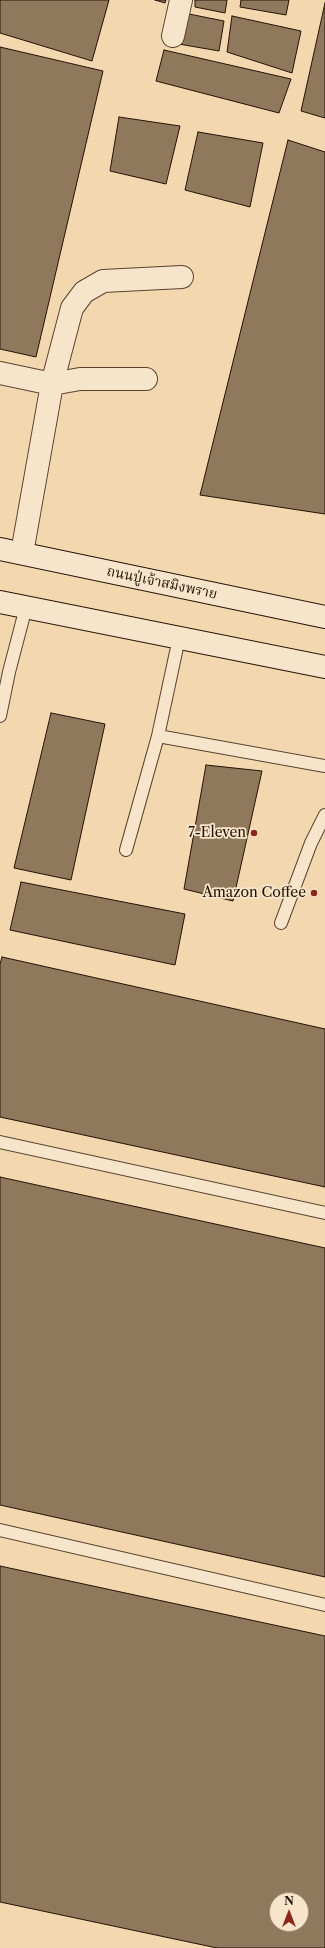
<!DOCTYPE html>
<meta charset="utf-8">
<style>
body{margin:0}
#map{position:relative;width:325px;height:1948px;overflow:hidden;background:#f3d7af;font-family:"Libre Caslon Text",serif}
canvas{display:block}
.north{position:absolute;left:269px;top:1892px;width:40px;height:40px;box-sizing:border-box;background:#f7e5cb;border:1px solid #a3917c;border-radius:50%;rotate:0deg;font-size:11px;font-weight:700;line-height:16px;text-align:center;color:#241205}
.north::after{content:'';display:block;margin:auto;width:14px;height:18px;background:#8f2418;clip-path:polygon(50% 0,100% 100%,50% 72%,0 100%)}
</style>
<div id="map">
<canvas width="325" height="1948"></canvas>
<div class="north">N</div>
</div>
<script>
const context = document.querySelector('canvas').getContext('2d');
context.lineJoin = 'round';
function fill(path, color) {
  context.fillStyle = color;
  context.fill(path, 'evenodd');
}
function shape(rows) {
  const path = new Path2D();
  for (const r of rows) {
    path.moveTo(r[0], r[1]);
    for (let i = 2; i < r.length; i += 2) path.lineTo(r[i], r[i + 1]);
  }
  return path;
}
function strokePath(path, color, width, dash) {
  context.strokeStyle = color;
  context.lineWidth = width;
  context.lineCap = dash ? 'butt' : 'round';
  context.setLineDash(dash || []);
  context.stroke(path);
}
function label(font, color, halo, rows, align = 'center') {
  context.font = font + ' "Libre Caslon Text","Noto Serif Thai",serif';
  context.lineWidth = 3.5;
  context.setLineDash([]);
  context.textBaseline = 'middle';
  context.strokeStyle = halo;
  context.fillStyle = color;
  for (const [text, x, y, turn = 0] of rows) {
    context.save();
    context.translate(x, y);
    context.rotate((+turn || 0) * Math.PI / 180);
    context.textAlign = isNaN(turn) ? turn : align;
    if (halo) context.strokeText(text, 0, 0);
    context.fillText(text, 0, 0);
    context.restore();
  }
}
const building = shape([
 [0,0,109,0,92,61,0,33,0,0],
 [155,0,166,0,165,3,155,0],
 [195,0,227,0,225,13,195,7,195,0],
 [241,0,289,0,286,15,240,7,241,0],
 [325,3,325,118,301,111,325,3],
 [179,12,224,21,219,51,173,43,179,12],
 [232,16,301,31,292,73,227,52,232,16],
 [0,47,103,71,36,357,0,349,0,47],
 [164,50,291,79,279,113,156,81,164,50],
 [119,117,180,126,166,184,110,171,119,117],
 [198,132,263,143,250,207,185,190,198,132],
 [288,140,325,152,325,514,200,495,288,140],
 [51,713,105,724,71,880,14,868,51,713],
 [206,765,262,771,233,901,184,889,206,765],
 [21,882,185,914,175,965,10,930,21,882],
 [2,957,325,1029,325,1187,0,1117,0,964,2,957],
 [0,1177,325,1248,325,1577,0,1505,0,1177],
 [0,1566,325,1636,325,1948,217,1948,0,1902,0,1566],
 [277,1900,301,1900,301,1924,277,1924,277,1900]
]);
fill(building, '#90785d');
strokePath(building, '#241205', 1);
const lane = shape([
 [0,716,9,672,26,607],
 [158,736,179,638],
 [126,850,158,736,325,766],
 [281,923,311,843,325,815],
 [0,1142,325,1213],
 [0,1530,325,1605]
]);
const street = shape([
 [173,36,181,0],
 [0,373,52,384,80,379,146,379],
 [22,553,52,384,72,308,84,292,103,281,182,277]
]);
const secondary = shape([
 [0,549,325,617],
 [0,602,325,667]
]);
strokePath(lane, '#584330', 14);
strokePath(street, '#584330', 24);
strokePath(secondary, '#241205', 24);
strokePath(lane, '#f7e5cb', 12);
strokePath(street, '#f7e5cb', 22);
strokePath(secondary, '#f7e5cb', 22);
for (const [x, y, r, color] of [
 [254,833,4,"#8f2418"],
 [314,893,4,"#8f2418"]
]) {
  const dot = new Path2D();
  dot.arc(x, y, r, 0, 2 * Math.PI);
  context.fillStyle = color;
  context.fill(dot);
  strokePath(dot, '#f7e5cb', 1.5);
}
label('14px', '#241205', '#f7e5cb', [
 ["ถนนปู่เจ้าสมิงพราย",162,583,12]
]);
label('14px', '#241205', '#f7e5cb', [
 ["7-Eleven",246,833],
 ["Amazon Coffee",306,893]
], 'right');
</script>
